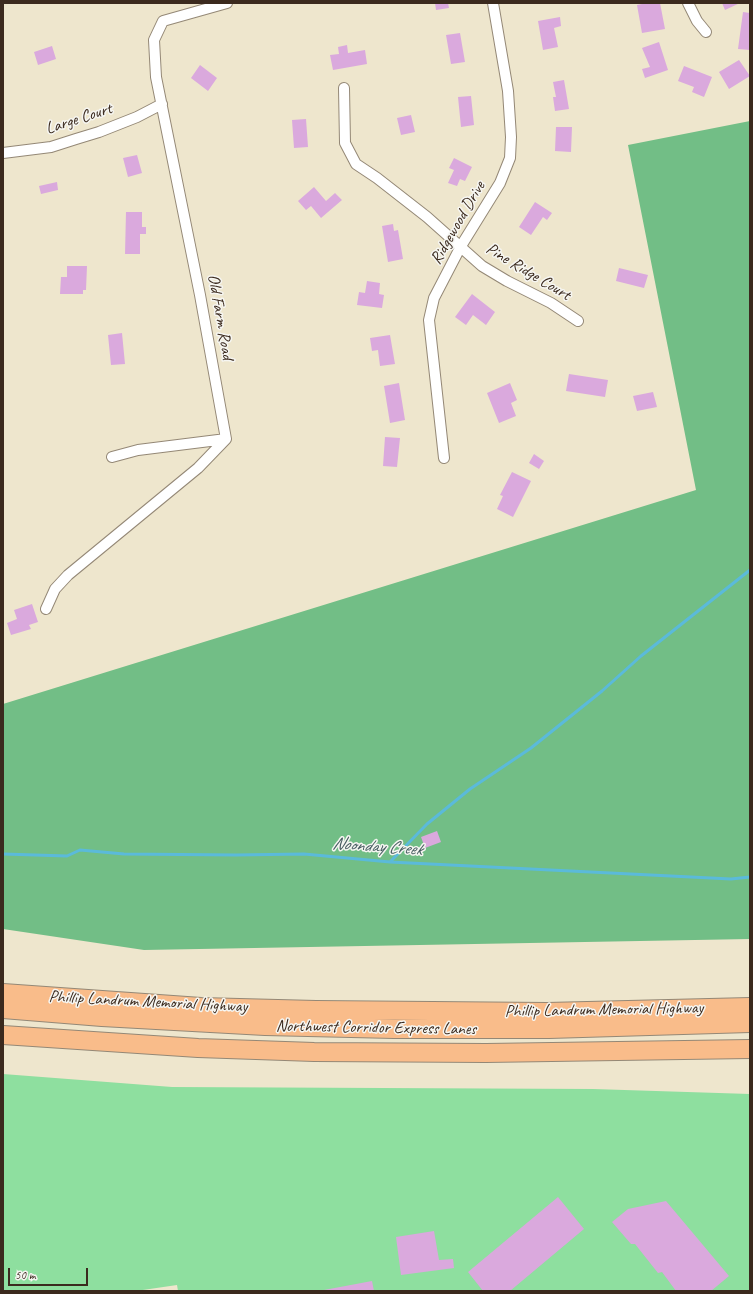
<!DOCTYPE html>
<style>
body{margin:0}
#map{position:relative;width:753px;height:1294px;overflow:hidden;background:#eee6cd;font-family:Caveat,sans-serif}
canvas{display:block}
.frame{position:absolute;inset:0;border:4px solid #3b2a1e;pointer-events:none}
.scale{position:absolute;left:8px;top:1268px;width:80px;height:18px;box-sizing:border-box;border:2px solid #3b2a1e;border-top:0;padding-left:5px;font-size:12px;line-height:14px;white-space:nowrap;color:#3b2a1e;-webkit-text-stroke:3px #f6f6f2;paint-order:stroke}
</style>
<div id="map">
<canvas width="753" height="1294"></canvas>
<div class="frame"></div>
<div class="scale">50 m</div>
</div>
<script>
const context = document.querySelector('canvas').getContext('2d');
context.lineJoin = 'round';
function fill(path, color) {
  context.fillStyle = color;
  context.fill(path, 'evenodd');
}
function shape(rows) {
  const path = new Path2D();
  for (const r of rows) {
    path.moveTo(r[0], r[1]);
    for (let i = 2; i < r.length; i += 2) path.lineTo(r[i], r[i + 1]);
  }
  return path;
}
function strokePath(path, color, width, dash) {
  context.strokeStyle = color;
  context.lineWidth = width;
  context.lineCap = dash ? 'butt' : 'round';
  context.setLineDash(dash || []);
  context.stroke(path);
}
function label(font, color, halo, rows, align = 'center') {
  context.font = font + ' Caveat,sans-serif';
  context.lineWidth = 3;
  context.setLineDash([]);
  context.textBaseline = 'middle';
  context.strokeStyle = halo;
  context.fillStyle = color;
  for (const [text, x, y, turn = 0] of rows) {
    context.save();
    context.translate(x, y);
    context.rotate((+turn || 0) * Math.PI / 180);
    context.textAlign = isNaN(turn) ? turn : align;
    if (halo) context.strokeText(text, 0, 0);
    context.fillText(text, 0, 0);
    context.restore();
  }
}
fill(shape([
 [3,1074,172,1087,593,1089,750,1094,750,1291,178,1291,177,1285,136,1291,3,1291]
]), '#8edf9f');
fill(shape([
 [750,121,750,939,144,950,3,929,3,704,696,490,628,145]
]), '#72be86');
strokePath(shape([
 [3,854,67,856,80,850,124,854,236,855,304,854,390,862,731,879,750,877],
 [390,862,427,824,470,789,531,748,602,691,641,656,750,570]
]), '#5bbada', 3);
fill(shape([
 [435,3,448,3,449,8,436,10],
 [647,3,660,3,665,29,642,33,637,5],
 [722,3,740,3,725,10],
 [743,12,750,13,750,50,738,49],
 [560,17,561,26,554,28,558,47,543,50,538,21],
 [460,33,465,62,451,64,446,35],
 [659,42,668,70,645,78,642,69,650,67,642,48],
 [347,45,348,53,365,50,367,64,333,70,330,55,339,54,338,47],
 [52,46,56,59,38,65,34,52],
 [739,60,750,76,729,89,719,72],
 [200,65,217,78,208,91,191,78],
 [684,66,712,77,704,97,692,92,694,87,678,81],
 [564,80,569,109,555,111,553,97,556,97,553,82],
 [471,96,474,125,461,127,458,97],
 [411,115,415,132,401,135,397,118],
 [306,119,308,147,294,148,292,120],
 [556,127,572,127,571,152,555,151],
 [137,155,142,173,128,177,123,158],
 [454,158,472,167,465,181,460,179,457,186,448,183,454,170,449,168],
 [57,182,58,190,41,194,39,186],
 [314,187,326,201,335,193,342,200,321,218,311,206,306,210,298,201],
 [535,202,552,213,547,220,543,217,531,235,519,227],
 [126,212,142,212,142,227,146,227,146,234,140,234,140,254,125,254],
 [393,224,394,231,398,230,403,259,388,262,382,226],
 [67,266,87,266,86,290,83,290,83,294,60,294,61,277,67,277],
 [619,268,648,275,644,288,616,281],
 [367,281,380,283,379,294,384,295,382,308,357,305,359,292,365,293],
 [472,294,495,312,486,325,473,315,466,325,455,317],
 [122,333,125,364,111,365,108,335],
 [390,335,395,364,380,366,378,350,372,351,370,338],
 [569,374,608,380,605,397,566,391],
 [399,383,405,420,390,423,384,386],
 [510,383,517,400,511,403,516,416,499,423,487,393],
 [653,392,657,407,637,411,633,396],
 [385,437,400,438,397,467,383,466],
 [534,454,544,461,539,469,529,463],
 [512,472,531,481,513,517,497,509,503,496,500,495],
 [32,604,38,622,29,625,31,629,11,635,7,623,17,619,14,610],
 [437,831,441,842,425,848,421,837],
 [558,1197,584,1229,510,1291,483,1291,468,1272],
 [666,1201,729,1276,711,1291,676,1291,662,1272,658,1273,635,1244,631,1244,612,1222,628,1209],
 [434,1231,439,1260,453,1259,454,1268,401,1275,396,1237],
 [372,1281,374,1291,324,1291,324,1290]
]), '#daa9dd');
const street = shape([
 [688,3,697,21,706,32],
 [344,88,345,143,356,164,377,178,427,217,482,266,507,281,551,303,578,321],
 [3,153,51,147,76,139,99,132,137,117,162,104],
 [112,457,138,450,226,439],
 [444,458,429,320,434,298,461,246,500,183,510,158,511,137,508,91,493,3],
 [46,609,55,589,68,575,198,468,226,439,200,295,156,77,154,40,163,21,227,3]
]);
const highway = shape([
 [3,993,201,1007,316,1010,547,1012,750,1007],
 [3,1009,102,1017,265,1026,394,1029,549,1029,750,1023],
 [3,1035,198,1048,314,1052,486,1053,750,1049]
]);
strokePath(street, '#948876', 12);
strokePath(highway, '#948876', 20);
strokePath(street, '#fff', 10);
strokePath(highway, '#f9bc8a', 18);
label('17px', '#3b2a1e', '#f6f6f2', [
 ["Large Court",79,119,-18],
 ["Ridgewood Drive",458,223,-60],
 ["Pine Ridge Court",528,272,31],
 ["Old Farm Road",220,317,80],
 ["Phillip Landrum Memorial Highway",148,1002,3],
 ["Phillip Landrum Memorial Highway",604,1010,-1],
 ["Northwest Corridor Express Lanes",376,1028,1]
]);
label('italic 18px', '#465c60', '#f6f6f2', [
 ["Noonday Creek",377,847,4]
]);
</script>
